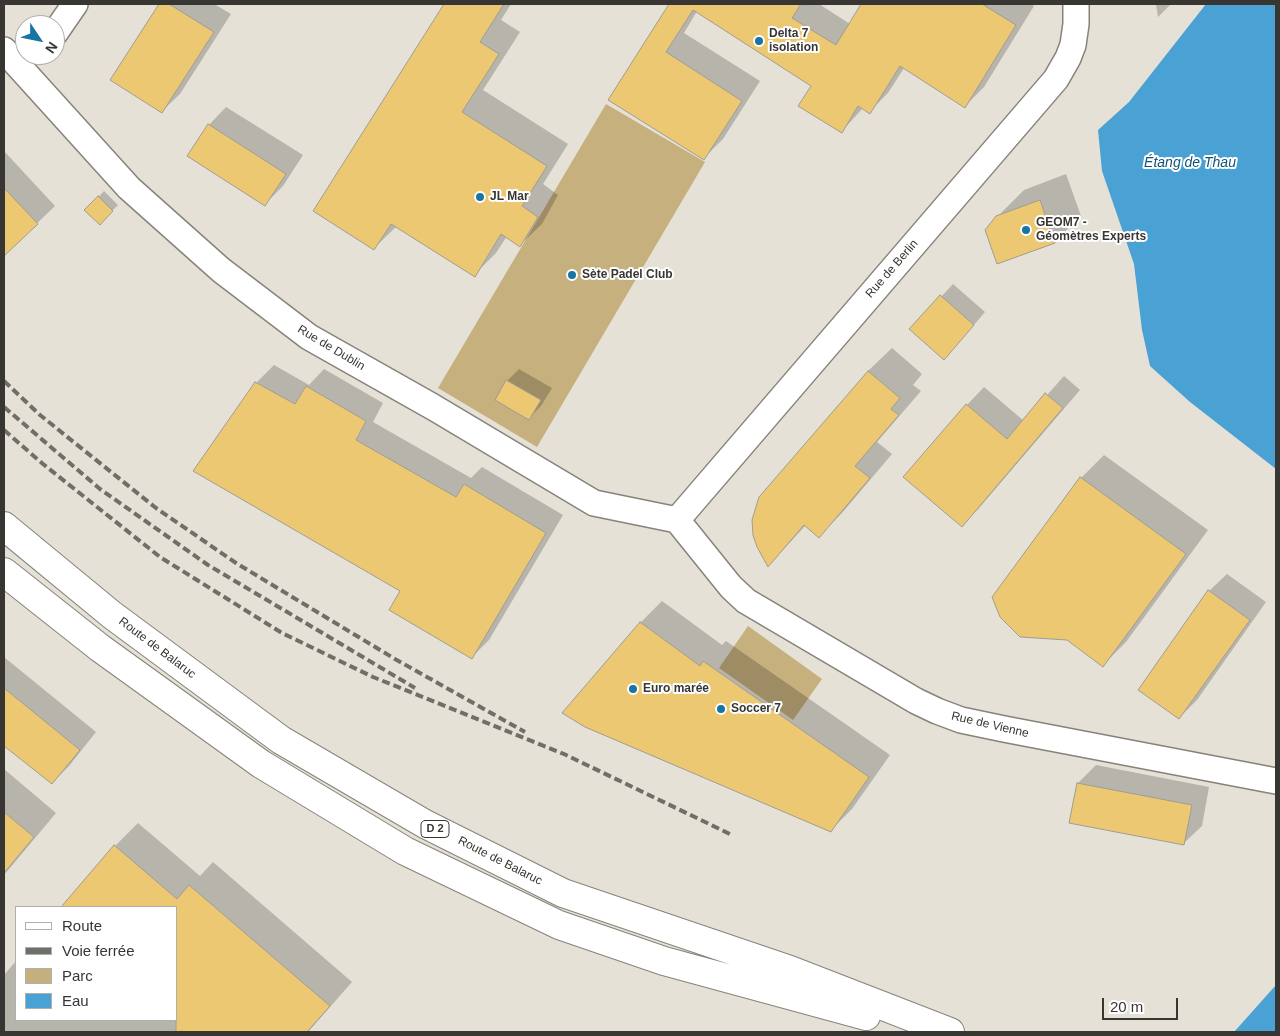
<!DOCTYPE html>
<meta charset="utf-8">
<style>
body{margin:0}
#map{position:relative;width:1280px;height:1036px;overflow:hidden;background:#e5e1d7;font-family:Helvetica,sans-serif}
canvas{display:block}
.frame{position:absolute;inset:0;border:5px solid #383633;pointer-events:none}
.legend{position:absolute;left:15px;top:906px;width:162px;height:115px;box-sizing:border-box;background:#fff;border:1px solid #afafad;margin:0;padding:6px 9px;list-style:none;font-size:15px;color:#383633}
.legend li{display:flex;align-items:center;gap:10px;height:25px}
.legend b{width:25px;border:1px solid #afafad}
.north{position:absolute;left:15px;top:15px;width:50px;height:50px;box-sizing:border-box;background:#fff;border:1px solid #afafad;border-radius:50%;rotate:124deg;font-size:14px;font-weight:700;line-height:20px;text-align:center;color:#383633}
.north::after{content:'';display:block;margin:auto;width:18px;height:22px;background:#1874a2;clip-path:polygon(50% 0,100% 100%,50% 72%,0 100%)}
.scale{position:absolute;left:1102px;top:998px;width:76px;height:22px;box-sizing:border-box;border:2px solid #383633;border-top:0;padding-left:6px;font-size:15px;line-height:18px;white-space:nowrap;color:#383633;-webkit-text-stroke:4px #fff;paint-order:stroke}
</style>
<div id="map">
<canvas width="1280" height="1036"></canvas>
<div class="frame"></div>
<ul class="legend">
<li><b style="height:6px;background:#fff"></b>Route</li>
<li><b style="height:6px;background:#706e68"></b>Voie ferrée</li>
<li><b style="height:14px;background:#c6b07d"></b>Parc</li>
<li><b style="height:14px;background:#4aa1d4"></b>Eau</li>
</ul>
<div class="north">N</div>
<div class="scale">20 m</div>
</div>
<script>
const context = document.querySelector('canvas').getContext('2d');
context.lineJoin = 'round';
function fill(path, color) {
  context.fillStyle = color;
  context.fill(path, 'evenodd');
}
function shape(rows) {
  const path = new Path2D();
  for (const r of rows) {
    path.moveTo(r[0], r[1]);
    for (let i = 2; i < r.length; i += 2) path.lineTo(r[i], r[i + 1]);
  }
  return path;
}
function strokePath(path, color, width, dash) {
  context.strokeStyle = color;
  context.lineWidth = width;
  context.lineCap = dash ? 'butt' : 'round';
  context.setLineDash(dash || []);
  context.stroke(path);
}
function label(font, color, halo, rows, align = 'center') {
  context.font = font + ' Helvetica,sans-serif';
  context.lineWidth = 4;
  context.setLineDash([]);
  context.textBaseline = 'middle';
  context.strokeStyle = halo;
  context.fillStyle = color;
  for (const [text, x, y, turn = 0] of rows) {
    context.save();
    context.translate(x, y);
    context.rotate((+turn || 0) * Math.PI / 180);
    context.textAlign = isNaN(turn) ? turn : align;
    if (halo) context.strokeText(text, 0, 0);
    context.fillText(text, 0, 0);
    context.restore();
  }
}
fill(shape([
 [606,104,705,162,537,447,438,388],
 [748,626,822,679,793,720,719,668]
]), '#c6b07d');
fill(shape([
 [1206,4,1276,4,1276,469,1190,402,1150,366,1142,330,1134,264,1102,171,1098,130,1129,102],
 [1276,985,1276,1032,1234,1032]
]), '#4aa1d4');
fill(shape([
 [161,4,214,4,231,14,180,94,162,111,112,80],
 [446,4,511,4,501,20,520,32,483,90,568,144,543,184,558,195,542,224,520,245,507,236,496,253,474,275,396,227,374,248,315,210],
 [670,4,819,4,850,24,863,4,1031,4,1034,6,984,87,965,106,904,68,888,93,869,112,863,108,842,131,812,85,697,11,684,33,760,81,723,139,704,158,609,100],
 [1156,4,1171,4,1158,17],
 [226,107,303,155,283,186,265,204,209,125],
 [4,151,55,206,4,255],
 [1066,174,1081,216,1054,242,997,217,1024,190],
 [104,191,118,205,100,223,86,210],
 [953,284,985,312,956,346,911,329],
 [892,348,922,374,913,385,921,391,877,442,892,454,842,513,819,536,806,525,769,565,868,371],
 [274,365,309,385,324,369,383,403,373,422,471,478,482,467,563,515,489,640,471,658,402,590,256,383],
 [519,369,552,388,541,406,529,418,507,381],
 [1064,376,1080,390,979,508,962,525,967,405,984,387,1024,421],
 [1104,455,1208,530,1126,642,1103,665,1068,639,993,598,1081,478],
 [1227,574,1266,602,1197,700,1179,718,1209,591],
 [662,601,722,645,726,641,890,755,852,809,831,830,564,712,641,622],
 [4,657,96,732,69,766,52,783,4,744],
 [1096,765,1209,787,1202,826,1184,843,1071,822,1078,783],
 [4,769,56,813,4,875],
 [138,823,200,876,213,862,352,982,308,1032,4,1032,4,975,16,961,16,1020,176,1020,176,907,62,907,115,846]
]), '#0003');
const building = shape([
 [159,4,169,4,214,32,162,113,110,80,159,4],
 [444,4,504,4,480,42,499,54,462,112,547,166,522,206,538,217,520,247,501,234,475,277,391,224,374,250,313,211,444,4],
 [669,4,801,4,792,18,836,45,861,4,982,4,1016,25,965,108,900,66,870,114,858,106,842,133,798,106,811,86,693,10,666,52,742,101,704,160,608,100,669,4],
 [208,124,286,174,265,206,187,156,208,124],
 [4,188,38,224,4,256,4,188],
 [98,196,113,211,100,225,84,210,98,196],
 [1040,200,1055,243,997,264,985,230,996,216,1040,200],
 [940,295,974,325,944,360,909,329,940,295],
 [868,371,900,398,891,409,899,415,855,466,870,478,819,538,804,525,768,567,757,547,753,535,752,520,759,497,868,371],
 [506,380,541,400,529,420,495,400,506,380],
 [255,382,295,404,306,386,366,421,356,440,456,497,464,484,546,533,472,659,389,610,400,591,193,471,255,382],
 [1045,393,1063,408,962,527,903,477,966,404,1007,439,1045,393],
 [1080,477,1186,554,1103,667,1067,640,1020,637,1000,617,992,597,1080,477],
 [1208,590,1250,620,1179,719,1138,690,1208,590],
 [640,622,700,666,703,661,869,777,831,832,585,727,562,713,640,622],
 [4,688,80,750,52,784,4,746,4,688],
 [1077,783,1192,805,1184,845,1069,823,1077,783],
 [4,812,34,837,4,873,4,812],
 [114,845,177,899,189,885,330,1006,307,1032,176,1032,176,907,61,907,114,845]
]);
fill(building, '#ecc872');
strokePath(building, '#a09c92', 1);
const street = shape([
 [55,33,75,4],
 [4,50,129,188,221,270,309,337,433,407,594,503,677,520],
 [677,520,731,587,746,601,916,701,937,711,961,720,1004,729,1276,781],
 [677,520,1056,79,1068,58,1073,45,1076,24,1076,4]
]);
const primary = shape([
 [4,526,112,615,281,740,425,824,563,893,790,970,950,1032],
 [4,572,100,648,261,764,405,851,559,925,664,961,866,1016]
]);
strokePath(street, '#87837a', 28);
strokePath(primary, '#87837a', 30);
strokePath(street, '#fff', 25);
strokePath(primary, '#fff', 28);
strokePath(shape([
 [4,381,40,415,156,508,236,563,395,659,525,732],
 [4,407,100,489,208,565,415,688],
 [4,430,43,464,160,557,282,633,373,677,564,754,732,835]
]), '#706e68', 4, [8, 4]);
for (const [x, y, r, color] of [
 [759,41,5,"#1874a2"],
 [480,197,5,"#1874a2"],
 [1026,230,5,"#1874a2"],
 [572,275,5,"#1874a2"],
 [633,689,5,"#1874a2"],
 [721,709,5,"#1874a2"]
]) {
  const dot = new Path2D();
  dot.arc(x, y, r, 0, 2 * Math.PI);
  context.fillStyle = color;
  context.fill(dot);
  strokePath(dot, '#fff', 2);
}
for (const [x, y, w] of [
 [435,829,28]
]) {
  const box = new Path2D();
  box.roundRect(x - w / 2, y - 8.5, w, 17, 4);
  context.fillStyle = '#fff';
  context.fill(box);
  strokePath(box, '#383633', 1);
}
label('bold 11px', '#383633', null, [
 ["D 2",435,829]
]);
label('bold 12px', '#383633', '#fff', [
 ["Delta 7",769,34],
 ["isolation",769,48],
 ["JL Mar",490,197],
 ["GEOM7 -",1036,223],
 ["Géomètres Experts",1036,237],
 ["Sète Padel Club",582,275],
 ["Euro marée",643,689],
 ["Soccer 7",731,709]
], 'left');
label('12px', '#383633', '#fff', [
 ["Rue de Berlin",892,269,-49],
 ["Rue de Dublin",331,348,31],
 ["Route de Balaruc",157,648,37],
 ["Rue de Vienne",990,725,13],
 ["Route de Balaruc",500,861,27]
]);
label('italic 14px', '#105477', '#fff', [
 ["Étang de Thau",1190,163]
]);
</script>
